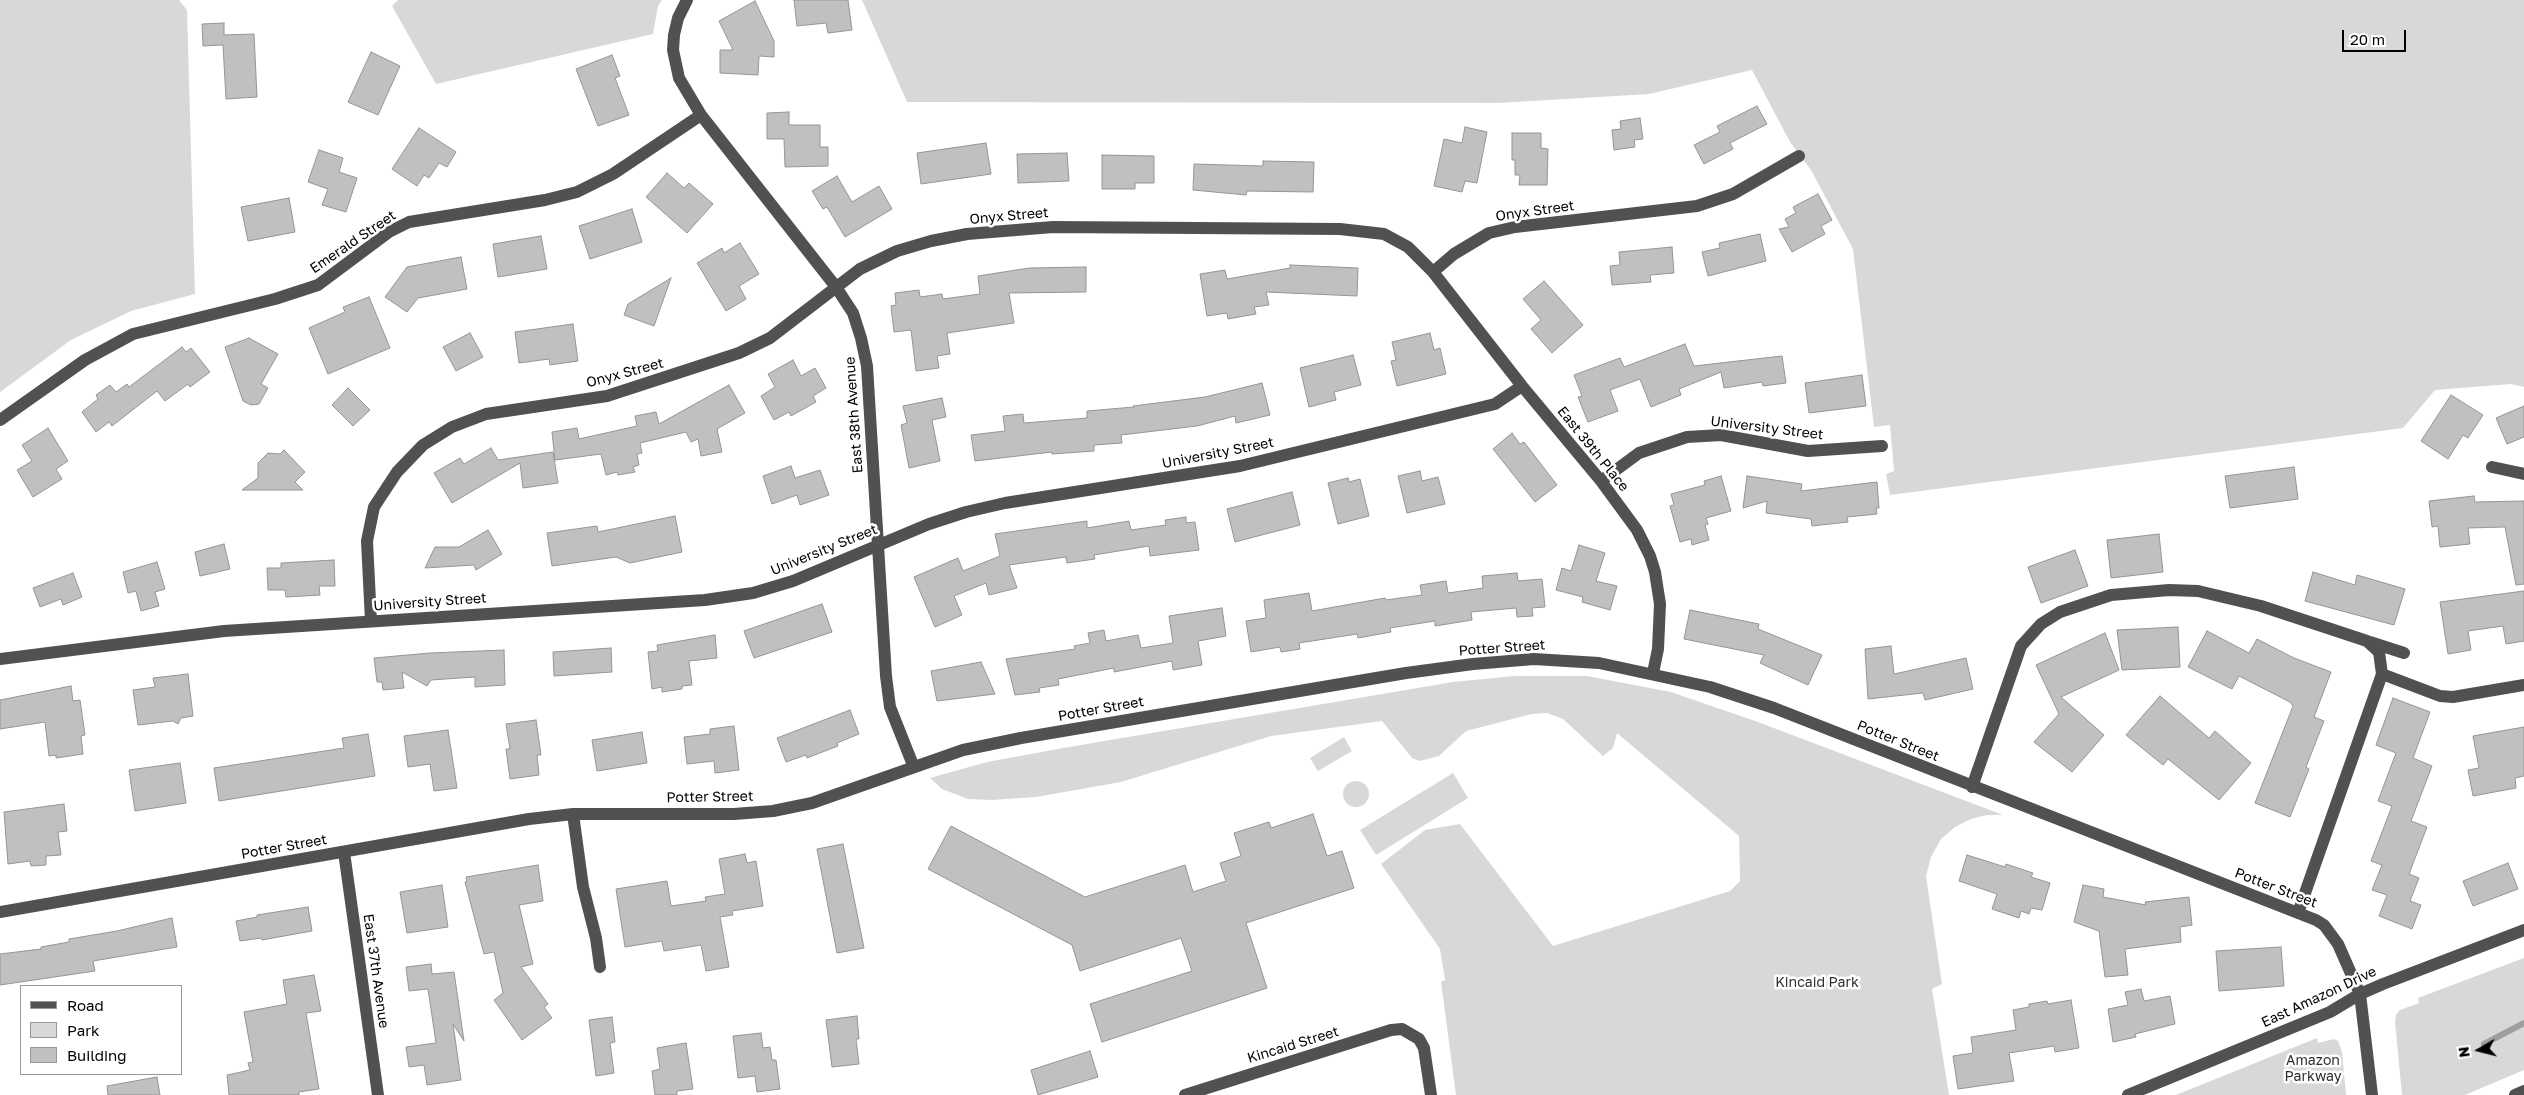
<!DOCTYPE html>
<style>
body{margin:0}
#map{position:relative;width:2524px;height:1095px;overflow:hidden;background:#fff;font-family:"Golos Text",sans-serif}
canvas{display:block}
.legend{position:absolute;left:20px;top:985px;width:162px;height:90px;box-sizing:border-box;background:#fff;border:1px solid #999;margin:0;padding:6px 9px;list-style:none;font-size:15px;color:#000}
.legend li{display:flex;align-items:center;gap:10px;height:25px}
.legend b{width:25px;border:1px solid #999}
.north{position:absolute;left:2454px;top:1025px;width:50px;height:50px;-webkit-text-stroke:4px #fff;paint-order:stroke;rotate:262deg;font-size:14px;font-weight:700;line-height:20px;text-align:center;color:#000}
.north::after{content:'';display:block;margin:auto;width:18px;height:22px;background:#000;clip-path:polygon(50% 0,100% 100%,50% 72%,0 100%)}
.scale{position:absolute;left:2342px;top:30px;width:64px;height:22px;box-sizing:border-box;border:2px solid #000;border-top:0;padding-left:6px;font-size:15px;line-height:18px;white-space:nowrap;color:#000;-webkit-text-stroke:4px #fff;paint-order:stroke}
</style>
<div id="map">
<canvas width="2524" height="1095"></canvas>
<ul class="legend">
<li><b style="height:6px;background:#515151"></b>Road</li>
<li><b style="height:14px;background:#d8d8d8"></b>Park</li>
<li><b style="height:14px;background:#c0c0c0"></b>Building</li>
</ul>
<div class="north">N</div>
<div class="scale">20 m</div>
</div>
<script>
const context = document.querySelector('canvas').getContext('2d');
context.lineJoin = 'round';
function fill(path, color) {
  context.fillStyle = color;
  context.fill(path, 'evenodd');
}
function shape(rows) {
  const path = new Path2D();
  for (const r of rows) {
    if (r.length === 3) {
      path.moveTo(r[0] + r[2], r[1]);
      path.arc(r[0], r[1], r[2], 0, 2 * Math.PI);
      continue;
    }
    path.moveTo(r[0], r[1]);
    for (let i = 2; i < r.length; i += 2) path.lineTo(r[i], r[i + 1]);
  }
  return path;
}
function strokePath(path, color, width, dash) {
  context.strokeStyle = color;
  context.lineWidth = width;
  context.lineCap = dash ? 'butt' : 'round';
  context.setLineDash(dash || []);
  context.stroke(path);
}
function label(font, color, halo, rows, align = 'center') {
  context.font = font + ' "Golos Text",sans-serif';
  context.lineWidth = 5;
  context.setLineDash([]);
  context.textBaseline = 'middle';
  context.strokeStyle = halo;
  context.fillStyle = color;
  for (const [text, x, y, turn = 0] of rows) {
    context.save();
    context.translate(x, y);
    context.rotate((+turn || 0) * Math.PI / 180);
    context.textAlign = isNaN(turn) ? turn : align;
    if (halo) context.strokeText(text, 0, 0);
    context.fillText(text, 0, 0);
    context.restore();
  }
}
fill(shape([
 [0,0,179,0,187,10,195,294,131,311,71,340,0,392],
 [398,0,662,0,658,6,653,34,436,84,392,6],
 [862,0,2524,0,2524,387,2511,384,2435,390,2403,428,1890,495,1886,474,1894,471,1890,425,1874,427,1853,249,1811,170,1790,142,1752,70,1649,94,1498,103,907,102],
 [1515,676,1587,676,1671,692,1758,722,2003,815,1987,815,1971,819,1955,827,1941,839,1931,857,1926,876,1942,984,1932,989,1949,1095,1456,1095,1441,982,1445,980,1440,949,1381,864,1425,830,1460,824,1553,946,1730,891,1740,881,1739,836,1617,733,1613,748,1603,756,1563,719,1547,713,1532,714,1466,731,1439,756,1420,761,1412,758,1382,721,1271,736,1121,782,1036,797,992,800,968,799,942,789,930,778,987,762,1069,747,1453,682],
 [1344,737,1352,751,1318,771,1310,758],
 [1453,773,1468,798,1376,855,1360,830],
 [1356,794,13],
 [2524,958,2524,1070,2465,1095,2402,1095,2395,1022,2396,1015,2400,1010,2419,1003,2418,998],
 [2317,1038,2318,1043,2334,1039,2338,1041,2342,1052,2346,1095,2176,1095]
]), '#d8d8d8');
strokePath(shape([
 [2484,1044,2524,1023]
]), '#9f9f9f', 6);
const building = shape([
 [794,0,848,0,852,30,828,33,826,23,797,26,794,0],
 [755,1,774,41,774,57,759,56,758,75,720,73,720,50,733,50,719,21,755,1],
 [224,23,224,35,254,34,257,97,226,99,223,45,203,46,202,24,224,23],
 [371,52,400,66,378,115,348,102,371,52],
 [612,55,620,76,615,78,629,115,598,126,576,69,612,55],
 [1757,106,1767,124,1730,143,1733,149,1704,164,1694,145,1720,132,1717,126,1757,106],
 [789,112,789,125,820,125,820,147,828,147,828,166,785,167,784,139,767,139,767,113,789,112],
 [1640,118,1643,139,1634,140,1635,147,1614,150,1612,130,1621,129,1620,121,1640,118],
 [1465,127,1487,132,1477,183,1465,181,1462,192,1434,186,1444,139,1462,143,1465,127],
 [419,128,456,152,447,167,439,163,429,178,424,175,417,186,392,169,419,128],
 [1512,133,1541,133,1541,148,1548,149,1547,185,1519,185,1520,175,1515,175,1515,160,1512,160,1512,133],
 [986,143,991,174,921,184,917,153,986,143],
 [319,150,343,158,339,172,357,178,346,212,322,205,328,189,308,182,319,150],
 [1067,153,1069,181,1018,183,1017,154,1067,153],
 [1102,155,1154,156,1154,183,1135,183,1135,189,1102,189,1102,155],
 [1263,161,1314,162,1313,192,1247,191,1246,195,1193,190,1194,164,1263,166,1263,161],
 [667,173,684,188,689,183,713,204,687,233,646,197,667,173],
 [837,176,852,202,879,186,892,209,845,237,827,207,823,209,812,191,837,176],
 [1818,194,1832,220,1821,226,1825,234,1792,252,1779,229,1789,227,1785,219,1796,213,1793,207,1818,194],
 [289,198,295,232,248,241,241,207,289,198],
 [632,209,642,242,590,259,579,226,632,209],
 [1760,234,1766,261,1708,276,1702,252,1720,248,1719,243,1760,234],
 [541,236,547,269,498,277,493,244,541,236],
 [740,243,759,274,739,286,746,299,726,311,697,263,722,248,724,253,740,243],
 [1672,247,1674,273,1650,275,1651,282,1612,285,1610,266,1620,265,1619,252,1672,247],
 [461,257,467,289,418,298,407,312,385,297,407,267,461,257],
 [1290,265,1358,268,1357,296,1266,292,1269,305,1254,307,1256,314,1228,319,1227,313,1207,316,1200,274,1225,270,1227,279,1290,268,1290,265],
 [1086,267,1086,292,1009,293,1014,323,947,333,950,354,937,356,939,368,916,371,911,330,894,332,891,306,896,305,895,293,919,290,920,297,942,294,943,299,980,294,978,276,1029,268,1086,267],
 [671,278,654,326,624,315,628,304,671,278],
 [1544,281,1583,325,1552,353,1531,329,1541,320,1523,299,1544,281],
 [369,297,390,348,328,374,309,328,345,312,343,307,369,297],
 [573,324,578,361,550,365,549,359,519,363,515,332,573,324],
 [470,333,483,357,456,371,443,347,470,333],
 [1430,333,1434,350,1440,348,1446,374,1397,386,1391,361,1396,360,1392,342,1430,333],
 [249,338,278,354,261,384,268,388,259,404,251,405,243,401,225,347,249,338],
 [1685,344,1694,366,1782,356,1786,383,1763,386,1762,382,1724,388,1721,372,1679,389,1681,395,1651,407,1640,379,1610,390,1618,411,1588,422,1578,397,1582,396,1574,375,1620,358,1624,367,1685,344],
 [182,347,186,352,191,348,210,372,190,387,188,384,165,401,157,391,112,426,109,422,96,432,82,412,98,399,96,395,110,385,116,392,127,384,129,387,182,347],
 [1353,355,1361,385,1334,392,1336,400,1309,407,1300,368,1353,355],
 [793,360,801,376,815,368,826,388,813,396,816,402,791,416,789,412,774,420,761,396,775,387,768,374,793,360],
 [1862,375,1866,406,1809,413,1805,383,1862,375],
 [1262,383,1270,415,1236,423,1235,416,1197,426,1121,435,1122,443,1094,445,1094,451,1052,454,1052,452,975,461,971,435,1005,431,1003,416,1023,414,1024,423,1087,418,1087,411,1134,407,1133,406,1205,397,1262,383],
 [729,385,745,413,717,429,722,452,701,456,698,439,691,442,686,432,640,443,642,453,637,454,639,465,633,467,635,472,618,475,617,472,606,475,601,454,555,460,552,432,577,428,579,439,637,426,635,416,656,412,659,424,729,385],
 [348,388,370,410,353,426,332,405,348,388],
 [2451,395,2483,415,2468,438,2463,435,2448,459,2421,441,2451,395],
 [942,398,946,417,932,420,940,461,909,468,901,425,907,423,903,406,942,398],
 [2524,406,2524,437,2507,444,2496,418,2524,406],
 [48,428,68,461,56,469,62,479,33,497,17,470,32,461,22,445,48,428],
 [1512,433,1520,444,1524,442,1557,485,1535,502,1493,449,1512,433],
 [491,448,498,460,553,452,558,483,523,488,520,463,452,503,434,473,460,458,464,464,491,448],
 [284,450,305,472,295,482,303,490,242,490,258,478,258,463,268,453,280,454,284,450],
 [791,466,795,478,820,470,829,495,800,505,797,495,772,504,763,476,791,466],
 [2294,467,2298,499,2230,508,2225,476,2294,467],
 [1420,471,1422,481,1438,477,1445,504,1407,513,1398,476,1420,471],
 [1721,476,1731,511,1706,518,1708,524,1705,525,1709,540,1692,545,1691,539,1680,542,1670,506,1674,505,1671,494,1705,485,1704,481,1721,476],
 [1747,476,1802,484,1801,491,1877,482,1879,508,1876,508,1877,514,1847,517,1848,522,1812,526,1811,519,1766,513,1767,501,1743,508,1747,476],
 [1348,478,1349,482,1360,479,1369,516,1338,524,1328,483,1348,478],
 [1292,492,1300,525,1235,542,1227,509,1292,492],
 [2474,496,2475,502,2524,501,2524,584,2516,585,2505,527,2468,528,2470,544,2440,547,2438,526,2432,527,2429,501,2474,496],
 [675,516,682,552,630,563,616,557,552,566,547,533,597,526,598,532,675,516],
 [1186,517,1186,523,1195,522,1199,550,1150,556,1149,546,1094,555,1095,559,1067,563,1066,557,1009,565,1017,588,989,595,986,583,954,596,962,615,935,627,914,577,958,558,963,571,1000,556,995,534,1087,521,1087,528,1129,521,1131,530,1166,525,1165,520,1186,517],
 [488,530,502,554,476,570,474,565,425,568,435,547,459,547,488,530],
 [2159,534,2163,572,2111,578,2107,540,2159,534],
 [224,544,230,569,200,576,195,552,224,544],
 [1579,545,1605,553,1596,581,1617,586,1610,610,1582,602,1583,597,1556,590,1562,568,1571,571,1579,545],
 [2075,550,2088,586,2041,603,2028,567,2075,550],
 [334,560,335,586,319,586,320,595,286,597,285,590,268,590,267,568,281,568,281,563,334,560],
 [157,562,165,589,155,592,159,606,141,611,136,591,128,593,123,572,157,562],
 [2313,572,2355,585,2357,575,2405,589,2394,625,2305,601,2313,572],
 [73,573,82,597,63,605,61,599,40,607,33,588,73,573],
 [1517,573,1518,581,1542,579,1545,607,1532,608,1533,616,1517,617,1516,608,1471,612,1472,620,1435,626,1435,621,1390,628,1391,632,1358,638,1357,634,1299,643,1300,649,1281,652,1280,647,1251,652,1246,621,1266,618,1264,600,1309,593,1312,611,1385,598,1386,600,1422,595,1420,585,1446,581,1448,593,1483,588,1482,576,1517,573],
 [2524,591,2524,641,2506,644,2503,626,2468,631,2471,650,2448,654,2440,602,2524,591],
 [822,604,832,632,754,658,744,631,822,604],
 [1222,608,1226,636,1198,641,1202,665,1173,670,1172,661,1114,672,1114,668,1058,679,1059,685,1039,688,1040,692,1015,695,1006,659,1075,649,1074,646,1090,643,1088,633,1104,630,1106,641,1138,635,1141,648,1173,643,1169,616,1222,608],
 [1690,610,1759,624,1758,629,1822,655,1808,685,1760,663,1764,655,1684,639,1690,610],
 [2178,627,2180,667,2122,670,2117,630,2178,627],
 [2207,631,2249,653,2257,639,2294,658,2331,672,2314,717,2324,721,2306,767,2309,769,2290,817,2255,803,2293,706,2290,702,2239,676,2232,689,2188,667,2207,631],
 [2105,633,2119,670,2061,697,2104,735,2072,772,2034,742,2059,714,2036,665,2105,633],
 [715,635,717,658,689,661,692,685,682,686,682,689,662,692,662,687,652,689,648,652,658,651,657,645,715,635],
 [1891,646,1894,674,1966,658,1973,689,1925,700,1923,693,1868,699,1865,649,1891,646],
 [611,648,612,672,554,676,553,652,611,648],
 [504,650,505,685,475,687,475,677,431,680,427,686,402,672,404,688,383,690,382,682,377,682,374,658,430,653,504,650],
 [981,662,995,694,937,701,931,671,981,662],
 [188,674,193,716,181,718,178,724,173,721,138,725,133,690,155,687,153,678,188,674],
 [71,686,73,701,80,700,85,735,81,736,83,754,56,758,56,755,49,756,45,722,0,729,0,700,71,686],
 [2160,696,2209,738,2215,731,2251,763,2219,800,2168,759,2163,765,2126,735,2160,696],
 [2393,698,2430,712,2413,758,2432,766,2411,821,2427,827,2409,874,2419,878,2410,901,2421,905,2412,929,2379,916,2387,895,2372,890,2382,865,2371,861,2392,806,2378,801,2396,753,2376,745,2393,698],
 [850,710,859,734,837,743,838,746,807,758,806,755,786,762,777,738,850,710],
 [536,720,541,755,537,755,539,775,510,779,506,749,510,749,506,724,536,720],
 [734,726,739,770,715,773,714,761,687,764,684,737,710,734,710,729,734,726],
 [2524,727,2524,776,2515,778,2516,788,2473,796,2468,770,2479,768,2473,736,2524,727],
 [448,730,457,788,434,791,430,764,408,767,404,736,448,730],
 [642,732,647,763,597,771,592,740,642,732],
 [368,734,375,776,219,801,214,768,344,748,342,738,368,734],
 [180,763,186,803,135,811,129,770,180,763],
 [64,804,67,831,58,832,61,855,46,856,46,865,31,866,30,861,8,864,4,812,64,804],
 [1313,814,1327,856,1342,851,1354,888,1246,923,1267,988,1102,1042,1090,1004,1192,971,1181,938,1080,971,1072,945,928,869,951,826,1085,897,1185,865,1193,892,1226,881,1220,863,1241,856,1234,833,1269,822,1271,828,1313,814],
 [843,844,864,948,837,953,817,849,843,844],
 [745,854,747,863,756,861,763,906,732,911,733,915,720,917,729,967,706,971,701,945,664,951,662,941,625,947,616,889,667,881,671,906,706,901,705,897,725,894,719,859,745,854],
 [1967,855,2005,867,2006,864,2033,873,2031,877,2050,883,2042,910,2031,908,2029,914,2021,911,2019,918,1992,909,1997,894,1959,881,1967,855],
 [2508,863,2518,889,2473,906,2463,881,2508,863],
 [538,865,543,901,519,905,533,964,521,967,548,1004,544,1007,552,1018,522,1040,494,1000,503,993,494,952,484,954,465,882,467,881,466,877,538,865],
 [442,885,448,927,407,933,400,892,442,885],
 [2083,885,2104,889,2103,897,2146,905,2145,902,2189,897,2192,925,2180,927,2181,942,2125,949,2128,975,2105,977,2099,931,2074,922,2083,885],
 [308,907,312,931,262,940,261,938,240,941,236,921,257,917,257,915,308,907],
 [172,918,177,947,93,961,95,971,0,985,0,954,41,949,41,947,69,942,69,939,117,931,172,918],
 [2281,947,2284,986,2219,991,2216,951,2281,947],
 [431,964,432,974,454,972,464,1041,453,1024,461,1080,427,1085,424,1065,409,1067,406,1047,436,1043,428,989,409,991,406,967,431,964],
 [314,975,321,1011,306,1013,319,1089,299,1092,299,1095,229,1095,227,1075,250,1070,248,1063,253,1062,244,1012,287,1004,283,980,314,975],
 [2141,989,2144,1001,2170,996,2175,1024,2135,1034,2136,1037,2113,1042,2108,1009,2128,1005,2125,992,2141,989],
 [2071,1000,2079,1048,2055,1052,2054,1046,2009,1053,2014,1081,1958,1089,1953,1056,1973,1053,1971,1037,2016,1030,2013,1010,2029,1007,2029,1004,2047,1001,2048,1004,2071,1000],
 [857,1016,859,1039,856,1039,859,1064,832,1067,826,1020,857,1016],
 [612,1017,615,1042,610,1043,614,1073,596,1076,589,1020,612,1017],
 [761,1033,763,1048,770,1047,772,1060,776,1060,780,1089,757,1092,755,1076,738,1078,733,1036,761,1033],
 [686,1043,693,1089,677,1091,677,1095,655,1095,652,1071,660,1069,657,1048,686,1043],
 [1090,1051,1098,1077,1038,1095,1031,1070,1090,1051],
 [157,1077,160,1095,108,1095,107,1086,157,1077]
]);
fill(building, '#c0c0c0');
strokePath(building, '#959595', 1);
strokePath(shape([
 [687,0,678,18,674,35,673,50,679,78,701,115,836,287,853,313,861,338,867,366,886,676,890,707,913,765],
 [1433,272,1454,254,1489,233,1515,227,1697,206,1733,194,1799,156],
 [0,420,85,360,133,334,275,299,318,285,389,232,409,222,545,200,577,192,613,174,701,115],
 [2492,467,2524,474],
 [1601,481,1639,453,1687,437,1721,435,1808,451,1882,446],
 [371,621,367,541,374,507,397,472,423,445,452,427,486,414,607,396,739,353,770,338,860,269,897,251,931,241,967,234,1053,227,1340,229,1384,234,1408,247,1433,272,1522,386,1601,481,1637,530,1650,556,1655,572,1660,604,1658,649,1653,673],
 [2370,642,2404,653],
 [0,659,224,631,705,600,753,593,793,581,929,524,966,512,1005,503,1240,466,1495,404,1522,386],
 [1972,787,2021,646,2041,624,2060,612,2111,595,2169,590,2198,591,2261,606,2367,641,2379,652,2382,674,2440,696,2453,697,2524,685],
 [573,814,583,887,596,938,600,967],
 [344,852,378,1095],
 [0,912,529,819,573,814,734,814,773,811,812,803,963,750,1021,738,1406,673,1473,664,1534,659,1599,663,1710,687,1774,708,2316,920,2324,925,2338,944,2360,994,2372,1095],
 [2298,913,2382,674],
 [1185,1095,1391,1030,1402,1029,1419,1039,1424,1048,1431,1095],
 [2128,1095,2330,1012,2360,994,2383,984,2524,930],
 [2515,1095,2524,1091]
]), '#515151', 12);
label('14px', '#000', '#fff', [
 ["Onyx Street",1535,211,-8],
 ["Onyx Street",1009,216,-5],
 ["Emerald Street",353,242,-34],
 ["Onyx Street",625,373,-15],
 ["East 38th Avenue",854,415,-94],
 ["University Street",1767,428,7],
 ["East 39th Place",1593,449,51],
 ["University Street",1218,453,-11],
 ["University Street",824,550,-22],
 ["University Street",430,602,-4],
 ["Potter Street",1502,648,-4],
 ["Potter Street",1101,709,-10],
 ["Potter Street",1898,741,22],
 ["Potter Street",710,797,-1],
 ["Potter Street",284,847,-10],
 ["Potter Street",2276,888,21],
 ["East 37th Avenue",376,971,82],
 ["East Amazon Drive",2319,997,-25],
 ["Kincaid Street",1293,1045,-17]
]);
label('14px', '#2f2f2f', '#fff', [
 ["Kincaid Park",1817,983],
 ["Amazon",2313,1061],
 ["Parkway",2313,1077]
]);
</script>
